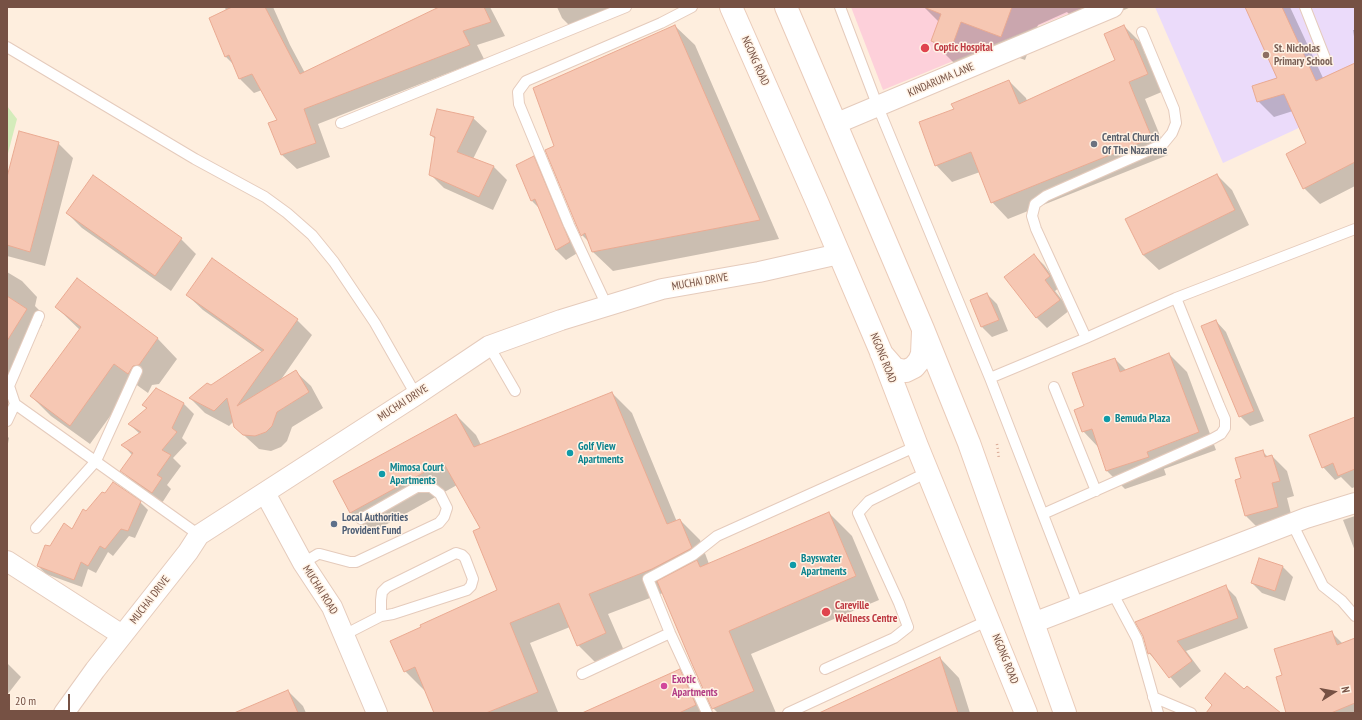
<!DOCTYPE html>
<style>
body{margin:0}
#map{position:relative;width:1362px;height:720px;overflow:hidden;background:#feeede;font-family:"PT Sans Narrow",sans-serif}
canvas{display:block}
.frame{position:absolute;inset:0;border:8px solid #765144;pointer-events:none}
.north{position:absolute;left:1314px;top:672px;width:40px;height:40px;-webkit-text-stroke:3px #fff3e6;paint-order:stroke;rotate:79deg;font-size:11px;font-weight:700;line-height:16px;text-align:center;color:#765144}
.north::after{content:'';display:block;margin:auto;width:14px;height:18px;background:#765144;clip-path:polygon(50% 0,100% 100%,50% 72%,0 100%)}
.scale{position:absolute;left:8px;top:694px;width:62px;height:18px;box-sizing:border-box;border:2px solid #765144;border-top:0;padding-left:5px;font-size:12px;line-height:14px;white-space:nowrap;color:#765144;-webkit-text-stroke:3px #fff3e6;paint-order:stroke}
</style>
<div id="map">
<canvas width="1362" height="720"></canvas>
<div class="frame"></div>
<div class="north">N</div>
<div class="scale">20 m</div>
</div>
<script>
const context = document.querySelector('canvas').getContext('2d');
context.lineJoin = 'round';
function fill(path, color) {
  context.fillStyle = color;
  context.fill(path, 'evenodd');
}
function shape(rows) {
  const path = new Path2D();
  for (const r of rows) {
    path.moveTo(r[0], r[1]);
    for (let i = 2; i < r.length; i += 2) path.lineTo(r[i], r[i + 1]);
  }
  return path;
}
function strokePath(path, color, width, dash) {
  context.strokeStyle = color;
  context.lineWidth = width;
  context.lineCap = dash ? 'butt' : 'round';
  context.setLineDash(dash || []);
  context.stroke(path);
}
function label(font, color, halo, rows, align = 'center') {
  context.font = font + ' "PT Sans Narrow",sans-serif';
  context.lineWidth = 3;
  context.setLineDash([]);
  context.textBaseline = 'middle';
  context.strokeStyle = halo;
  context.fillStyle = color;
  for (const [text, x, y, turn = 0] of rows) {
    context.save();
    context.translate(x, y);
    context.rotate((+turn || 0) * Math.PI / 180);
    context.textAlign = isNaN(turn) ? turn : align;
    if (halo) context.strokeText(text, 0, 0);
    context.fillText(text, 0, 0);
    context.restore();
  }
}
fill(shape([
 [1155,7,1355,7,1355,102,1223,163]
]), '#ebdbfa');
fill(shape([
 [851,7,1084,7,883,90]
]), '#fdd0da');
fill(shape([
 [7,106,17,119,7,157]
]), '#d4ecbb');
fill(shape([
 [225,7,273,7,290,45,305,73,442,7,490,7,505,36,477,45,484,59,318,124,330,157,297,169,282,155,269,124,279,120,262,90,254,93,240,79,234,65,226,57,210,19,226,11],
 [557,7,613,7,572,28,562,18],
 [924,7,1131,7,1082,28,1067,12,1038,25,1025,60,985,45,975,72,956,65,932,41,939,22],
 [1246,7,1290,7,1323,78,1355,64,1355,186,1320,204,1304,188,1308,144,1293,111,1274,117,1258,101,1278,78],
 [675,26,695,45,779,239,613,271,593,252,590,243,582,235,555,146],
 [1124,26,1141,43,1145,54,1149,57,1164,91,1145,99,1168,155,1008,219,992,202,980,172,952,182,936,165,955,110,1009,81,1026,98,1027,101,1116,60],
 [1353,30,1355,30,1355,43],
 [473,118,487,131,473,159,494,167,507,180,493,210,444,188,430,174,435,139,431,135],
 [58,143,73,158,45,266,7,256,7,181],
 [533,158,544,168,579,252,566,260,556,250,539,208,532,201,517,166],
 [1217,175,1232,190,1249,225,1159,270,1143,255],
 [67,213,181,239,196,254,171,291,82,228],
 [1034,255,1044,265,1060,287,1055,291,1070,310,1047,328,1037,318,1005,277],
 [7,272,22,281,37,297,35,306,40,311,35,318,42,325,29,345,12,379,12,402,7,400],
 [77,280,158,339,177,359,159,384,152,385,148,393,134,383,90,444,51,416,31,396,80,330,56,307],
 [987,294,997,304,1008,331,992,337,982,327,971,300],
 [187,295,297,320,312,335,280,381,295,371,311,386,323,408,292,427,287,441,281,447,271,451,259,449,235,427,234,421,229,426,205,413,190,398,211,386,262,352,203,310],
 [1216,321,1226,332,1264,421,1250,426,1240,416],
 [1169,354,1187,372,1216,450,1164,469,1166,475,1125,489,1107,471,1099,448,1083,431,1085,407,1115,359,1126,370],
 [156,390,184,404,194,414,182,438,187,443,173,458,181,466,167,485,171,489,162,503,132,481,122,471,132,455,123,445,140,434,130,425,147,409,143,405],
 [612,393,632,413,677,522,680,520,700,540,709,564,829,513,852,536,879,600,751,654,776,713,718,713,713,708,663,593,608,614,625,653,598,665,578,645,570,627,530,643,558,712,554,713,435,713,425,691,405,671,498,591,481,529,457,485,371,533,351,513,334,481,456,415,476,435,481,445],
 [1355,419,1355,487,1352,488,1341,477,1335,480,1323,467],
 [7,436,9,438,7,449],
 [1262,451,1268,457,1272,456,1287,471,1294,496,1287,498,1293,522,1261,531,1246,516,1236,481,1242,479],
 [140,502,148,510,135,538,129,536,113,556,108,552,96,573,88,569,82,587,46,574,38,566,50,548,72,530,86,513],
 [1355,516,1355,551,1343,520],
 [1283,567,1293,577,1285,601,1262,593,1252,583],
 [1226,587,1236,597,1248,628,1186,651,1201,671,1180,688,1149,653],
 [1332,633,1343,644,1355,639,1355,713,1287,713,1283,676],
 [940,658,959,678,970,713,821,713],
 [7,663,21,677,7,695],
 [679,671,695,686,707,713,594,713],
 [288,691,303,706,306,713,264,713]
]), '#0003');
const building = shape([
 [232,7,265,7,300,74,439,7,484,7,491,22,463,31,470,45,304,109,316,143,281,155,268,123,277,120,252,74,239,79,229,55,225,57,209,18,232,7],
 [926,7,1012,7,1001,37,961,22,951,49,931,41,941,14,926,8,926,7],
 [1245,7,1282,7,1316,81,1355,63,1355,162,1303,189,1286,154,1306,143,1284,94,1257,102,1252,86,1277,78,1245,7],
 [675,25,760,220,592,252,585,233,581,236,575,222,545,150,554,146,533,88,675,25],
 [1124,25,1131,40,1133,39,1148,74,1129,82,1152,138,991,203,971,152,935,166,919,122,954,109,951,104,1009,80,1019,104,1115,60,1104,34,1124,25],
 [437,109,474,117,457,152,494,166,479,197,429,175,435,137,430,135,437,109],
 [19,131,59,142,30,252,7,245,7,177,19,131],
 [534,156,570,242,556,250,535,199,531,201,516,165,534,156],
 [1217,174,1235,210,1143,255,1125,219,1217,174],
 [93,175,182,238,155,276,66,213,93,175],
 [1034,254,1050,276,1045,280,1060,300,1036,318,1004,277,1034,254],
 [212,258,298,319,237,406,296,370,309,392,277,412,272,426,266,432,255,436,243,435,234,427,227,398,214,411,189,398,207,383,211,385,264,350,186,295,212,258],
 [77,278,158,338,139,365,133,366,128,374,114,364,70,426,30,396,81,327,55,307,77,278],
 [987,293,999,320,981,327,970,300,987,293],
 [7,296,27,309,7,341,7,296],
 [1216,320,1254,411,1239,417,1201,326,1216,320],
 [1169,353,1199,432,1147,452,1149,457,1106,471,1092,429,1082,432,1074,410,1084,406,1072,373,1115,358,1120,372,1169,353],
 [156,388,184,403,172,428,177,432,162,450,171,455,157,475,162,478,152,493,120,471,133,453,121,445,141,432,128,424,147,408,142,405,156,388],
 [612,392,667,524,680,519,692,548,652,569,589,594,606,633,577,646,559,603,510,623,538,692,486,713,434,713,415,667,404,672,390,641,421,627,420,625,497,590,473,531,480,528,443,462,350,513,333,481,456,414,474,447,612,392],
 [1355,417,1355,469,1338,476,1333,463,1322,468,1309,435,1355,417],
 [1263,450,1265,457,1272,455,1280,481,1272,483,1278,507,1245,516,1235,480,1241,478,1235,458,1263,450],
 [113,482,141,501,128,531,121,529,105,549,100,546,88,566,81,562,74,580,37,566,45,545,50,546,64,523,72,529,83,509,86,511,102,492,105,493,113,482],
 [829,512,856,576,729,631,754,691,712,709,692,664,657,581,697,560,700,567,829,512],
 [1259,558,1283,566,1275,591,1251,583,1259,558],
 [1226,585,1238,618,1177,641,1192,661,1169,678,1150,653,1148,654,1143,636,1135,622,1226,585],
 [1332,631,1337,645,1355,638,1355,703,1331,713,1286,713,1276,677,1282,675,1274,649,1332,631],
 [940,657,958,713,819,713,940,657],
 [680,669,696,705,679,713,582,713,680,669],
 [1225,673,1244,689,1247,686,1281,713,1206,713,1212,705,1205,698,1225,673],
 [288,690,298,713,234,713,288,690]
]);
fill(building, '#f6c7b3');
strokePath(building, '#eaaa92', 1);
const service = shape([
 [840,7,878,107,990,378,1078,605],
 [1305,7,1325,58],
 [7,47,195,159,265,197,287,213,312,235,334,262,375,323,416,395],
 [341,123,626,7],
 [607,306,569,225,519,104,518,92,526,81,661,23,692,7],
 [1086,338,1036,229,1032,216,1035,204,1046,196,1163,144,1172,133,1176,123,1174,109,1142,32],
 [489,346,515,391],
 [990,378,1086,338,1176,298,1355,229],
 [1054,387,1096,491],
 [15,404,199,535],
 [7,421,15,404,9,386,39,316],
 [1043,514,1212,439,1221,434,1225,428,1225,419,1219,405,1176,298],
 [1292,523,1323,586,1342,601,1355,616],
 [36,528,96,461,137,371],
 [303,563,318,554,320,554,350,562,356,562,439,523,444,517,447,508,440,494,431,487,417,487,361,519],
 [1112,592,1137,639,1158,713],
 [344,635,381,616,393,614,467,590,471,586,473,579,465,558,462,555,456,553,387,587,382,592,381,600,381,616],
 [825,669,894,638,908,627,899,603,858,513,869,501,928,472],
 [582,674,670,633],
 [1153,697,1191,713],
 [707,713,670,633,648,579,693,555,717,536,917,446],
 [788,713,989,620]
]);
const minor = shape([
 [835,124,1113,7],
 [265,493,303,563,332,607,377,713],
 [7,561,122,635],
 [1033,623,1306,518,1355,503],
 [64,713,95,670,188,552,199,535,416,395,489,346,561,320,662,289,759,272,839,254]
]);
const secondary = shape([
 [731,7,817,202,881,352,917,446,1026,713],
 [786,7,923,329,969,443,1065,713],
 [881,353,895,369,906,371,914,367,919,361,922,354,923,331]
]);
strokePath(service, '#e5cbbc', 12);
strokePath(minor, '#e5cbbc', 22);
strokePath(secondary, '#eacbb9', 24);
strokePath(shape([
 [997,444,999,459]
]), '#daaa96', 2.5, [1, 3]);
strokePath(service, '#fff', 10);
strokePath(minor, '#fff', 20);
strokePath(secondary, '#fff', 22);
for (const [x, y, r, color] of [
 [925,48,5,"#e0444e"],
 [1266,55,4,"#8d6e63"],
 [1094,144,4,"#6b7280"],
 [1107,419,4,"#0f9aa8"],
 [570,453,4,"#0f9aa8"],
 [382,474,4,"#0f9aa8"],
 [334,524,4,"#5c6f8a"],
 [793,565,4,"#0f9aa8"],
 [826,612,5,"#e0444e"],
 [664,686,4,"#d1479c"]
]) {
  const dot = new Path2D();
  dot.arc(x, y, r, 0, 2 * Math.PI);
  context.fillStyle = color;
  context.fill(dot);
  strokePath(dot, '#fff3e6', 1.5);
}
label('bold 11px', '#be3a42', '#fff3e6', [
 ["Coptic Hospital",934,48],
 ["Careville",835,606],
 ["Wellness Centre",835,619]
], 'left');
label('bold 11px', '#785e54', '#fff3e6', [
 ["St. Nicholas",1274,49],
 ["Primary School",1274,62]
], 'left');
label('11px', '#765144', '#fff3e6', [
 ["NGONG ROAD",755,61,66],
 ["KINDARUMA LANE",941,80,-23],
 ["MUCHAI DRIVE",700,282,-10],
 ["NGONG ROAD",883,358,68],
 ["MUCHAI DRIVE",403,403,-33],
 ["MUCHAI ROAD",320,590,58],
 ["MUCHAI DRIVE",150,600,-52],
 ["NGONG ROAD",1005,659,68]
]);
label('bold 11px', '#5b616d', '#fff3e6', [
 ["Central Church",1102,138],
 ["Of The Nazarene",1102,151]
], 'left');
label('bold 11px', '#0d838f', '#fff3e6', [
 ["Bemuda Plaza",1115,419],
 ["Golf View",578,447],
 ["Apartments",578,460],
 ["Mimosa Court",390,468],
 ["Apartments",390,481],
 ["Bayswater",801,559],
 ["Apartments",801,572]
], 'left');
label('bold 11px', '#4e5e75', '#fff3e6', [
 ["Local Authorities",342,518],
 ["Provident Fund",342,531]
], 'left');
label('bold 11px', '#b23c85', '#fff3e6', [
 ["Exotic",672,680],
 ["Apartments",672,693]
], 'left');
</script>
